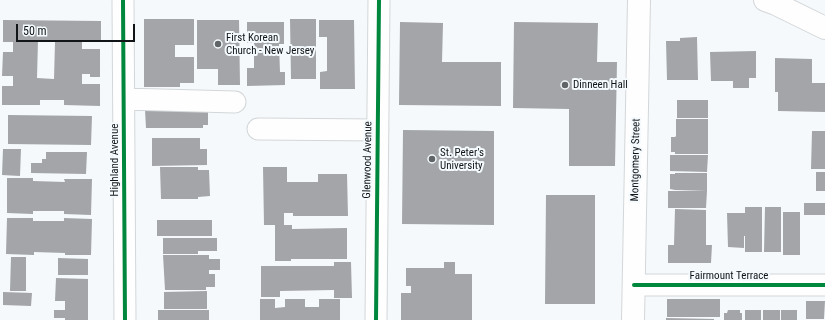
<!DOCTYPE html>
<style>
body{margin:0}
#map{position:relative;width:825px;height:320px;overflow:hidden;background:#f6f9fb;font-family:"Roboto Condensed",sans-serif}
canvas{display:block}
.scale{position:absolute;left:16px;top:24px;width:119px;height:18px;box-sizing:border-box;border:2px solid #111518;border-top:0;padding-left:5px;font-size:12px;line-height:14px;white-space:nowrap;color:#111518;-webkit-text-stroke:3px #f4fafd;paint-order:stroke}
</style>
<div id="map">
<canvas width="825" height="320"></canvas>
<div class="scale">50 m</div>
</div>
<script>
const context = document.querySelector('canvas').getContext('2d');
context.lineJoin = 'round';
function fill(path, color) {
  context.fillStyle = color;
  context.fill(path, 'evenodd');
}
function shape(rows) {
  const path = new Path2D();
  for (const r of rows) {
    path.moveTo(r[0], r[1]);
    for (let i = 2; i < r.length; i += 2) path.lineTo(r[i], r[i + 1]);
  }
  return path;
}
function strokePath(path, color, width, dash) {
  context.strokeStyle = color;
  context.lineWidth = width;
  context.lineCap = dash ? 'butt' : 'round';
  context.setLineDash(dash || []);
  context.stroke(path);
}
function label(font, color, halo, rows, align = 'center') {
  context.font = font + ' "Roboto Condensed",sans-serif';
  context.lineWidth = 4;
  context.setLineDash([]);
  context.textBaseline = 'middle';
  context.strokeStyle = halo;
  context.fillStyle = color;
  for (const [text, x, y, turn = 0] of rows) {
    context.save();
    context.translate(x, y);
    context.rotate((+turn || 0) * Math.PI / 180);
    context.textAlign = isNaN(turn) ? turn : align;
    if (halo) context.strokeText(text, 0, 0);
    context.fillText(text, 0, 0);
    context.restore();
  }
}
fill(shape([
 [144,19,194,19,194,45,175,45,175,57,194,57,194,83,180,83,180,87,144,87],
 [290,19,316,19,316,79,291,79],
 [3,20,101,21,101,42,82,42,82,49,100,49,100,77,90,77,90,74,82,74,82,84,100,84,100,106,64,105,64,100,40,100,40,105,2,105,2,86,13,86,13,76,2,76,3,52,13,52,13,42,3,42],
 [38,40,55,42,54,79,37,78],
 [197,20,239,20,240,85,218,85,218,69,197,69],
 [319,20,354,20,355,89,320,89,320,72,327,71,327,37,319,37],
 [247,22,284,22,284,44,279,44,280,72,285,72,285,85,247,86,247,68,254,68,254,43,247,43],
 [400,22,443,23,442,62,501,62,501,106,399,105],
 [514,22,598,23,597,62,617,62,615,166,569,166,569,109,513,108],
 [697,37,698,80,667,80,666,41,680,41,680,38],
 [756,51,756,78,749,78,749,88,733,88,733,81,711,81,710,52],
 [775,58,812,59,812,83,825,83,825,112,778,111,778,92,775,92],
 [677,100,708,100,708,118,677,118],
 [145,110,208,110,208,125,203,125,203,128,146,128],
 [8,115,92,116,91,145,8,144],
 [676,119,708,119,708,154,675,154,675,152,671,152,671,137,675,137,676,136],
 [403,130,494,131,494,225,402,224],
 [812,131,825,131,825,169,811,169],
 [152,138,200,138,200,149,207,149,207,165,152,166],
 [3,149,21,149,20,176,2,175],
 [46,152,87,152,86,174,31,173,31,163,42,163,42,159,46,159],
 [670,155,708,155,707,172,670,171],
 [160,167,198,167,198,170,209,170,210,196,198,197,198,199,161,199],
 [263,167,287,167,287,182,318,182,318,174,347,174,348,216,293,216,293,213,284,213,284,225,292,225,292,229,347,228,347,259,291,259,291,261,275,261,275,225,264,225],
 [816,172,825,172,825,191,816,191],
 [675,173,707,173,707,191,675,190,670,189,670,174,675,174],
 [7,178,33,178,33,181,65,182,64,179,92,179,91,215,64,214,64,211,33,211,33,214,7,213],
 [668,191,707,191,706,208,668,208],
 [546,195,595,195,595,304,545,304],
 [804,203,825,203,825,215,804,215],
 [745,207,762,207,762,252,745,252,745,236,744,236,744,248,728,247,727,213,745,213],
 [765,207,781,207,781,252,764,252],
 [675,209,706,210,706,245,712,245,711,263,668,263,668,245,674,245],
 [783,212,800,212,800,255,783,255],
 [7,218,33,218,33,221,64,221,64,218,92,219,91,255,65,255,65,253,34,252,34,255,6,254],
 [157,220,212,220,212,236,157,236],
 [163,238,217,238,217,251,198,251,198,254,163,254],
 [163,255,209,255,209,259,220,259,220,270,209,270,209,274,215,274,215,287,206,287,206,290,165,290],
 [11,257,26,257,26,291,10,291],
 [58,258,88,259,88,275,58,275],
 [334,262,351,262,352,298,334,298,334,290,280,291,280,297,261,297,261,266,334,266],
 [444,262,455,262,455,274,472,274,472,320,401,320,401,293,411,293,411,286,406,286,406,268,444,268],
 [56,278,88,279,88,320,65,320,65,318,54,318,54,310,65,310,65,301,55,301],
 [207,291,207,309,164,309,164,292],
 [3,292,32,293,31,306,3,305],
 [260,299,275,299,275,308,285,307,285,299,305,299,305,307,319,307,319,299,340,299,340,320,260,320],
 [667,299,720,299,720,317,667,317],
 [806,301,825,301,824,319,806,319],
 [158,310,209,310,209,320,158,320],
 [728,310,740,310,740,313,742,313,742,320,724,320,724,313,727,313],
 [745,310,761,310,761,320,745,320],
 [763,310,780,310,780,320,763,320],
 [781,310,797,310,797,320,781,320],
 [666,318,714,319,714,320,666,320]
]), '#a3a5a8');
const minor = shape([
 [123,0,125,320],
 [124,99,235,102],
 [258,129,378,130],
 [634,285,825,285],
 [376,320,379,0]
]);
const major = shape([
 [765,0,776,4,825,28],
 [633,320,639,0]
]);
strokePath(minor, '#d3d7d9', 23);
strokePath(major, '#d3d7d9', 24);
strokePath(minor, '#fefefe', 21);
strokePath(major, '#fefefe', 22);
strokePath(shape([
 [123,0,125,320],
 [634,285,825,285],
 [376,320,379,0]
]), '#00873e', 4);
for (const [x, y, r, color] of [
 [218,44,4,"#616567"],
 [565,85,4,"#616567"],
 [432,159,4,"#616567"]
]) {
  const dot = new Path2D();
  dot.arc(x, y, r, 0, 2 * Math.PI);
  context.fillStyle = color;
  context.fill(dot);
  strokePath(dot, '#f4fafd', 1.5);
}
label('11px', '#111518', '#f4fafd', [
 ["First Korean",226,38],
 ["Church - New Jersey",226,51],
 ["Dinneen Hall",573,85],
 ["St. Peter's",440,153],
 ["University",440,166]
], 'left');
label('11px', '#111518', '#f4fafd', [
 ["Highland Avenue",115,160,-90],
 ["Glenwood Avenue",368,160,-89],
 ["Montgomery Street",636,160,-89],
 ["Fairmount Terrace",729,276]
]);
</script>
